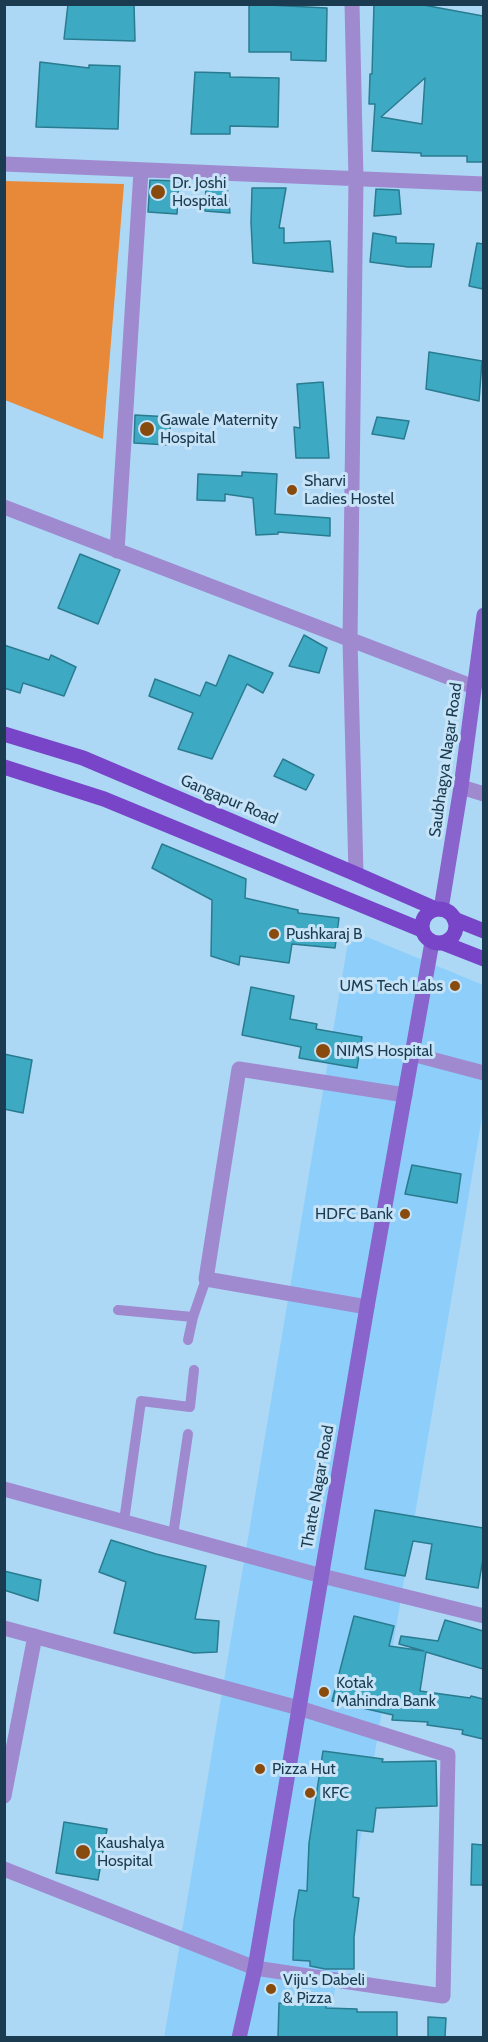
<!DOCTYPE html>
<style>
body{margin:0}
#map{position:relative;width:488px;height:2042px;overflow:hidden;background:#acd8f5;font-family:Cabin,sans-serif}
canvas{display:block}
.frame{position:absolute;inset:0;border:6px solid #1b3c50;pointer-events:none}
</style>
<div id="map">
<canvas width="488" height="2042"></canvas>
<div class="frame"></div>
</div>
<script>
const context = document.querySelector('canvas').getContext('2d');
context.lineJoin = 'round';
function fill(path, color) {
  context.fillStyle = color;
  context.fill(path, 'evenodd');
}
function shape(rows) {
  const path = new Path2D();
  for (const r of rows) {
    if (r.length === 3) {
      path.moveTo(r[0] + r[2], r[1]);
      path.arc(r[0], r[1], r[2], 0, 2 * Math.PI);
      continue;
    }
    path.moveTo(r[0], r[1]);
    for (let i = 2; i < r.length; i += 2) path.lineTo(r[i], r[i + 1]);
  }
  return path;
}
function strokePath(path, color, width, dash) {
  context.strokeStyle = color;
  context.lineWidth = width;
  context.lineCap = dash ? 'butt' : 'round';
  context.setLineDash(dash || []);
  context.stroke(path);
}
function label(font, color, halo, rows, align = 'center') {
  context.font = font + ' Cabin,sans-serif';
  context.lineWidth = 6;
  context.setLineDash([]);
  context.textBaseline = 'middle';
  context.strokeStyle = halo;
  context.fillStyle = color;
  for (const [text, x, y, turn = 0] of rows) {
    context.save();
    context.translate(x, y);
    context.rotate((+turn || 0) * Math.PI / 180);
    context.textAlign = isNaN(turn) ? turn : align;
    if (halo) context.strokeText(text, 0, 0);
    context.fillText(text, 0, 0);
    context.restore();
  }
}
fill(shape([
 [350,930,483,985,483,1111,327,2037,164,2038]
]), '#8dcffa');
fill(shape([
 [4,181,124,184,103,439,5,400]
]), '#e78938');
const building = shape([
 [68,4,134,4,135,41,64,39,68,4],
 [249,4,327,8,326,61,291,60,291,52,249,52,249,4],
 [374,4,418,4,483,16,483,162,467,162,467,156,421,156,421,153,372,151,375,104,369,104,370,74,372,74,374,4],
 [425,78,422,124,381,117,425,78],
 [40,62,89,68,89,65,120,66,118,129,36,127,40,62],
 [195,72,230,73,230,77,279,78,278,127,230,126,230,134,191,134,195,72],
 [150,180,179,181,177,214,148,212,150,180],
 [206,185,227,186,230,213,205,211,206,185],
 [252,188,286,188,279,228,284,228,284,243,330,241,333,272,253,263,251,222,252,188],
 [376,189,399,190,401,214,374,216,376,189],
 [373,233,396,237,396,243,434,244,431,267,408,267,370,262,373,233],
 [477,243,483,244,483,289,469,286,477,243],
 [429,352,482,361,479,401,426,389,429,352],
 [323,382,329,458,296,458,294,427,300,428,297,384,323,382],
 [135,415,171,417,169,445,134,443,135,415],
 [377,417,409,421,404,439,372,434,377,417],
 [242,472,277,474,275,514,330,518,330,536,278,532,278,534,256,535,253,498,225,494,225,501,197,500,198,474,242,476,242,472],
 [80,554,120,570,98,624,58,608,80,554],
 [304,635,327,648,319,673,289,666,304,635],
 [4,645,49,660,51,655,76,667,64,696,23,683,20,693,4,688,4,645],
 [229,655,273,673,263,693,247,684,212,759,178,749,193,713,149,696,155,679,200,696,206,682,216,686,229,655],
 [283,759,314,775,306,790,274,776,283,759],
 [162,844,246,879,245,898,298,910,298,913,339,918,335,948,292,944,289,963,240,956,239,965,211,956,212,900,152,868,162,844],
 [251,987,294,996,290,1019,317,1024,316,1029,362,1037,357,1068,299,1058,301,1047,242,1035,251,987],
 [4,1054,32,1060,23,1113,4,1109,4,1054],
 [412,1165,461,1174,457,1203,405,1194,412,1165],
 [375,1510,483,1528,483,1559,478,1588,426,1579,432,1544,413,1541,405,1576,365,1569,375,1510],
 [111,1540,156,1554,206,1566,195,1619,219,1621,217,1652,194,1653,114,1633,126,1582,99,1572,111,1540],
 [4,1571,41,1580,38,1601,4,1590,4,1571],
 [354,1616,394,1626,389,1646,424,1651,399,1644,401,1636,438,1641,445,1620,483,1631,483,1669,426,1652,420,1691,470,1698,471,1696,483,1699,483,1739,462,1734,463,1730,427,1725,428,1722,392,1720,393,1715,332,1701,354,1616],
 [323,1751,383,1759,382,1762,436,1761,437,1806,376,1808,373,1832,357,1830,353,1897,359,1898,354,1937,354,1969,325,1969,310,1966,310,1961,293,1960,294,1920,299,1890,307,1891,309,1843,323,1751],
 [64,1822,107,1829,98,1880,56,1873,64,1822],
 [472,1844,483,1845,483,1885,471,1885,472,1844],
 [279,2003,326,2004,326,2008,357,2009,357,2012,397,2012,397,2037,278,2037,279,2003],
 [428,2017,446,2018,445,2037,428,2037,428,2017]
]);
fill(building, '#3ea9c3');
strokePath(building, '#297b8f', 1.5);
strokePath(shape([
 [118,1310,193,1317],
 [188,1340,193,1317,206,1279],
 [124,1521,141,1401,190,1407,194,1370],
 [173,1535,188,1434]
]), '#9f8ad0', 10);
strokePath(shape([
 [352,4,356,179,350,640,356,874],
 [4,164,484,184],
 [4,507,474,687],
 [117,551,141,171],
 [461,787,484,794],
 [412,1054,484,1073],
 [367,1307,206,1279,239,1069,405,1095],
 [4,1489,322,1576,484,1616],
 [4,1628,299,1708,448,1755,443,1996,255,1968,4,1869],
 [4,1796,35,1636]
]), '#9f8ad0', 15);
strokePath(shape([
 [441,909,461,787,484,615],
 [239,2038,255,1968,367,1307,432,942]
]), '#8864cc', 15);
strokePath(shape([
 [4,734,83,758,356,874,436,909],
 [4,767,104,799,422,930],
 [439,926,17],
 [454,919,484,931],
 [443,943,484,959]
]), '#7844c8', 15);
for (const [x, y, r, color] of [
 [158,192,8,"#894a0e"],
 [147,429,8,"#894a0e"],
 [292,490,6,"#894a0e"],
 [274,934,6,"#894a0e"],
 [455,986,6,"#894a0e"],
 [323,1051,8,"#894a0e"],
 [405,1214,6,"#894a0e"],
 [324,1692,6,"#894a0e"],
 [260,1769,6,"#894a0e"],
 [310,1793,6,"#894a0e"],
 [83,1852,8,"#894a0e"],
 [271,1989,6,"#894a0e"]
]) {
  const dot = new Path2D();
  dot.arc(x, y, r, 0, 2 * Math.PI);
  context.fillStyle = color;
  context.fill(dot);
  strokePath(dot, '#c6e3f7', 2);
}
label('16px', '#1b3c50', '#c6e3f7', [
 ["Dr. Joshi",172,183],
 ["Hospital",172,201],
 ["Gawale Maternity",160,420],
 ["Hospital",160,438],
 ["Sharvi",304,481],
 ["Ladies Hostel",304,499],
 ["Pushkaraj B",286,934],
 ["UMS Tech Labs",443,986,"right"],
 ["NIMS Hospital",336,1051],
 ["HDFC Bank",393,1214,"right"],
 ["Kotak",336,1683],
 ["Mahindra Bank",336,1701],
 ["Pizza Hut",272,1769],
 ["KFC",322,1793],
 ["Kaushalya",97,1843],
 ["Hospital",97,1861],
 ["Viju's Dabeli",283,1980],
 ["& Pizza",283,1998]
], 'left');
label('16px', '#1b3c50', '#c6e3f7', [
 ["Saubhagya Nagar Road",446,760,-82],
 ["Gangapur Road",229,800,23],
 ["Thatte Nagar Road",318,1487,-80]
]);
</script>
